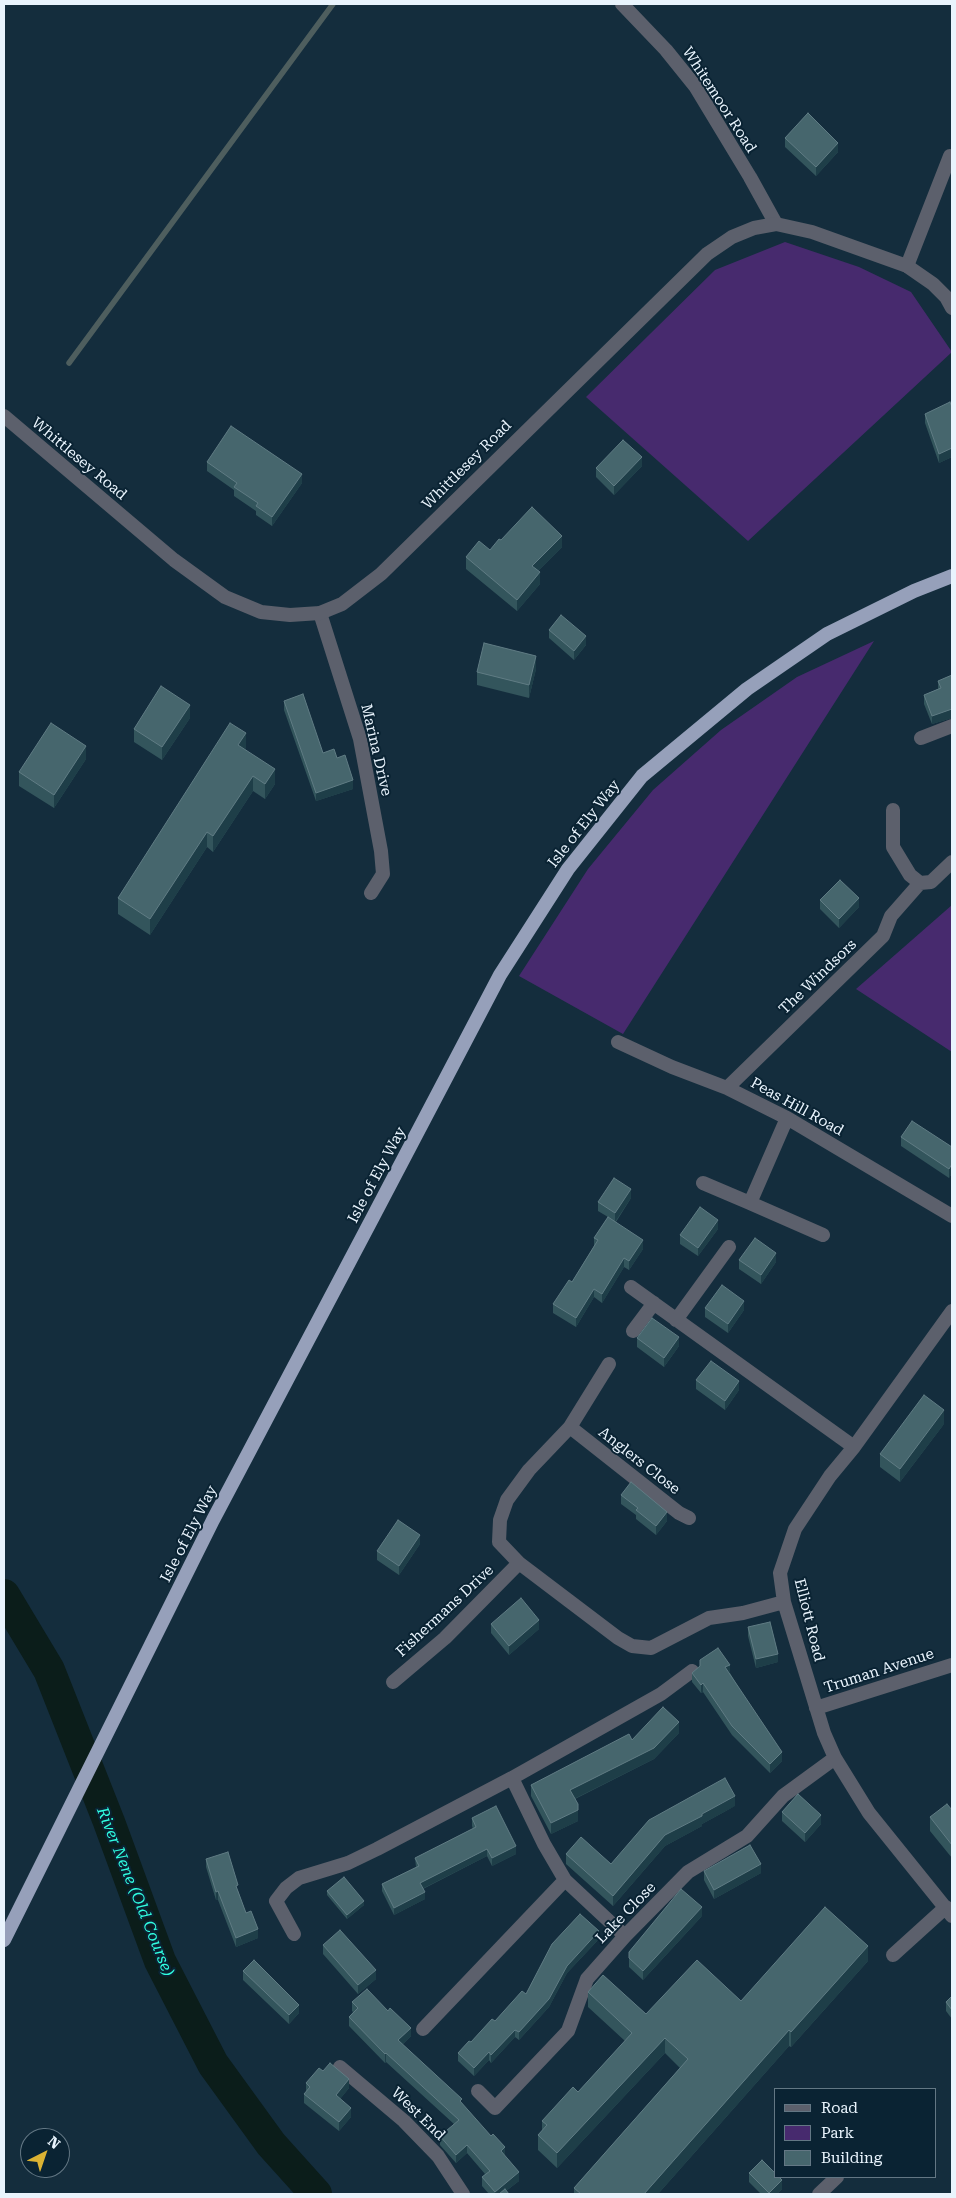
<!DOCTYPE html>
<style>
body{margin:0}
#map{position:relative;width:956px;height:2198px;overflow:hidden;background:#142d3d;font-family:"Roboto Serif",serif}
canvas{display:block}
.frame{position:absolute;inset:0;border:5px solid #e9f4fd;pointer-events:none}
.legend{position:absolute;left:774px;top:2088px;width:162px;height:90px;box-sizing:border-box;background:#0a2333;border:1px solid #637784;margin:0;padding:6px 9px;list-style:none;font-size:15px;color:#e9f4fd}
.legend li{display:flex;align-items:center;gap:10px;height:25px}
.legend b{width:25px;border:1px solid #637784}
.north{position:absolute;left:20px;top:2128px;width:50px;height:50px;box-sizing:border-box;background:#0a2333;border:1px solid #637784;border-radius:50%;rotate:41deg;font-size:14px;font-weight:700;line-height:20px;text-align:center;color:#e9f4fd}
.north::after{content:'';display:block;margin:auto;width:18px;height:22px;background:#dbb233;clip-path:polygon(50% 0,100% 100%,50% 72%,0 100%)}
</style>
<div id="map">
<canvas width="956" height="2198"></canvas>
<div class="frame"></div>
<ul class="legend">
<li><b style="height:6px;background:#5c606c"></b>Road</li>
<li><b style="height:14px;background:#472a6e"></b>Park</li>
<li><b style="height:14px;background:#46666d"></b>Building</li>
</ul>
<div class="north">N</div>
</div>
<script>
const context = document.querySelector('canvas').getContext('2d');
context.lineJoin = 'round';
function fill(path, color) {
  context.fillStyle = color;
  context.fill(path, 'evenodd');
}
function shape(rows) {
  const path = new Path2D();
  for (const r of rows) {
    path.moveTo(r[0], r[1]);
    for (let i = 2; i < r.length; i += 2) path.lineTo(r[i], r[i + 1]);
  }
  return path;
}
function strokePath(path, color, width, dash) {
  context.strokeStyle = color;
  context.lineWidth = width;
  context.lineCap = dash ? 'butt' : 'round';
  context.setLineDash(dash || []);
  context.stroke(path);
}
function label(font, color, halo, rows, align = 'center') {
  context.font = font + ' "Roboto Serif",serif';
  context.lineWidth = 4;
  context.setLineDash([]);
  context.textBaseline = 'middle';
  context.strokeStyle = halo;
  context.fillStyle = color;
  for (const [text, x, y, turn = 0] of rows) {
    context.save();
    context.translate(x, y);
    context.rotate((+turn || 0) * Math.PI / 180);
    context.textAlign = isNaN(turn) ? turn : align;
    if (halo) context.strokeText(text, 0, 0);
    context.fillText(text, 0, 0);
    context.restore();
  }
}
fill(shape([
 [785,242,859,267,911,292,952,352,748,541,586,397,715,270],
 [874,641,623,1034,519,976,588,869,653,790,721,730,797,677],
 [952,905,952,1052,856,989]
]), '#472a6e');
strokePath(shape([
 [69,363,333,4]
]), '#4e5e5e', 5.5);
strokePath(shape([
 [4,1595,49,1670,109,1822,160,1961,213,2064,271,2144,316,2194]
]), '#0b1d1a', 32);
strokePath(shape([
 [622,4,666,50,695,86,750,177,776,224],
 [907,266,950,156],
 [320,613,360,739,381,851,383,874,371,893],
 [921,738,952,726],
 [893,810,893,847,910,875,920,883,931,882,952,862],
 [618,1042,672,1067,727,1088,787,1118,952,1216],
 [727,1088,883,936,891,916,920,883],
 [787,1118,750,1203,823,1235],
 [703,1183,750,1203],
 [631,1287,854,1447],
 [952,1311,854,1447,830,1476,795,1529,780,1573,784,1602,824,1733,835,1758,869,1813,952,1916],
 [676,1320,729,1247],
 [633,1331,654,1303],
 [570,1427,679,1513,689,1518],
 [519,1563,499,1542,500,1520,507,1500,529,1470,570,1427,609,1364],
 [393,1682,445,1638,519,1563,618,1638,632,1646,651,1648,709,1618,743,1613,784,1602],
 [816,1708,952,1665],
 [512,1778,544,1844,565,1880,625,1936],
 [294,1934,276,1901,286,1888,299,1878,348,1863,377,1849,512,1778,661,1694,692,1671],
 [893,1955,946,1907],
 [423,2029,565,1880],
 [340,2067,404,2121,438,2156,463,2194],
 [478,2091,495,2108,568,2031,587,1979,625,1936,688,1872,747,1836,783,1796,835,1758],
 [819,2194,837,2177]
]), '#5c606c', 14);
strokePath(shape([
 [4,416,174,560,225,597,261,612,290,615,320,613,342,604,381,574,707,254,732,237,754,228,776,224,812,232,907,266,933,284,946,297,952,308]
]), '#5c606c', 14);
strokePath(shape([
 [4,1940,213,1520,373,1217,500,975,568,869,642,776,747,689,827,634,914,591,952,576]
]), '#96a0ba', 14);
fill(shape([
 [785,138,838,152,816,176,785,147],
 [952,407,952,457,939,463,925,423,925,414],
 [207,462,302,483,272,526,256,515,256,511,234,496,234,490,207,471],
 [642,466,614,495,596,477,596,468],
 [501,540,562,547,538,571,540,584,517,611,466,569,466,557,490,550],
 [549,630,586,645,574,660,549,638],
 [536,669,529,698,477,685,477,672],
 [952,675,952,718,932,724,924,704,924,695,938,689,938,681],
 [284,701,323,753,337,758,353,789,316,801,284,710],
 [190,718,162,760,134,742,134,729],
 [246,748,245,749,275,784,265,799,253,791,213,852,207,847,150,935,118,914,118,898],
 [86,759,54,808,19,786,19,772],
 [820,900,859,907,839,928,820,909],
 [901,1137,952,1147,952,1173,949,1178,901,1146],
 [631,1198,616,1222,643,1249,629,1270,624,1267,602,1303,594,1297,576,1327,553,1313,553,1304,572,1282,594,1246,594,1238,608,1217,598,1211,598,1202],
 [718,1229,698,1256,680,1244,680,1235],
 [739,1260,776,1262,761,1284,739,1269],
 [705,1308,744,1310,728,1333,705,1317],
 [637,1338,679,1346,664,1367,637,1347],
 [696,1380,739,1390,725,1410,696,1389],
 [944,1424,900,1482,880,1467,880,1454],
 [621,1495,667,1521,656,1535,636,1519,636,1515,621,1504],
 [420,1544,399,1575,377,1560,377,1551],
 [491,1624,539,1629,509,1655,491,1633],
 [748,1627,778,1662,756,1668,748,1636],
 [692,1673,730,1673,782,1761,770,1773,732,1735,703,1692,701,1693,692,1682],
 [679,1733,654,1759,575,1799,578,1821,551,1834,531,1796,531,1785,632,1740],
 [735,1806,702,1824,702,1826,665,1846,613,1906,566,1864,566,1854,611,1864],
 [952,1810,952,1858,930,1831,930,1817],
 [782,1812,821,1824,805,1842,782,1821],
 [472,1818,516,1854,492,1866,487,1856,423,1889,425,1899,394,1915,382,1891,382,1884,416,1867,415,1858,473,1829,472,1826],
 [206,1859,238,1891,246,1913,258,1938,236,1947,218,1900,216,1900,206,1867],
 [704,1871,761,1873,714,1899,704,1880],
 [327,1891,364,1905,347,1919,327,1895],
 [702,1916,643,1980,629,1967,629,1952],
 [599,1939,567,1973,549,2007,519,2040,515,2037,491,2063,489,2060,474,2076,458,2061,458,2053,526,1994],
 [323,1945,376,1979,358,1994,323,1954],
 [868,1961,791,2047,789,2046,658,2194,574,2194,574,2188,680,2068,665,2053,557,2168,538,2150,538,2135,542,2131,542,2121,578,2092,625,2041,588,2007,588,1992,646,2014,741,2001],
 [243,1971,299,2013,289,2024,243,1980],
 [952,1996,952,2019,946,2011,946,2002],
 [352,2002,411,2036,402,2045,462,2104,505,2156,519,2181,506,2191,509,2194,489,2194,482,2186,482,2177,485,2174,467,2153,456,2163,440,2145,440,2136,454,2124,386,2062,385,2063,349,2026,349,2017,353,2012,352,2011],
 [323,2071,349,2088,340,2099,351,2117,339,2131,304,2103,304,2094,306,2092,306,2083],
 [749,2173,782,2189,777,2194,761,2194,749,2182]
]), '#33555c');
fill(shape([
 [838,143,838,152,816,176,816,167],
 [952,448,952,457,939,463,939,454],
 [642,457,642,466,614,495,614,486],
 [302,474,302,483,272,526,272,517],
 [562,536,562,547,532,577,532,566],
 [540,572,540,584,517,611,517,600],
 [586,636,586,645,574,660,574,651],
 [536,656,536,669,529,698,529,685],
 [190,705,190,718,162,760,162,747],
 [952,709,952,718,932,724,932,716],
 [246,733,246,748,238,760,238,745],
 [86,746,86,759,54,808,54,795],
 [275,769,275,784,265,799,265,784],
 [253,776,253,791,213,852,213,836],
 [353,780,353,789,316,801,316,793],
 [207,832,207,847,150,935,150,919],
 [859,898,859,907,839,928,839,919],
 [952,1164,952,1173,949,1178,949,1169],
 [631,1189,631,1198,615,1222,615,1213],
 [718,1220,718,1229,698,1256,698,1248],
 [643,1240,643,1249,629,1270,629,1261],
 [776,1253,776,1262,761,1284,761,1275],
 [624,1258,624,1267,602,1303,602,1294],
 [594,1289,594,1297,576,1327,576,1318],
 [744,1301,744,1310,728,1333,728,1324],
 [679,1337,679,1346,664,1367,664,1358],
 [739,1381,739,1390,725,1410,725,1401],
 [944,1410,944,1424,900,1482,900,1469],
 [667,1512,667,1521,656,1535,656,1526],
 [420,1535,420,1544,399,1575,399,1566],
 [539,1620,539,1629,509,1655,509,1646],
 [778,1654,778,1662,756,1668,756,1659],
 [730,1665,730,1674,725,1667],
 [703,1683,703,1692,701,1693,701,1685],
 [679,1722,679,1733,654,1759,570,1801,570,1790],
 [782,1752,782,1761,770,1773,770,1764],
 [735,1796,735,1806,702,1824,702,1826,665,1846,613,1906,613,1896,665,1835],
 [578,1810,578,1821,551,1834,551,1823],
 [821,1815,821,1824,805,1842,805,1833],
 [516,1846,516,1854,492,1866,492,1858],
 [487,1849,487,1856,420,1890,420,1883],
 [761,1864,761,1873,714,1899,714,1890],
 [218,1891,218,1900,216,1900,216,1892],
 [425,1892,425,1899,394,1915,394,1908],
 [364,1901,364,1905,347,1919,347,1915],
 [702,1907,702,1916,643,1980,643,1971],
 [258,1929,258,1938,236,1947,236,1938],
 [599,1931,599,1939,567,1973,549,2007,519,2040,519,2032,567,1966],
 [868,1946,868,1961,791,2047,791,2032],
 [376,1970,376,1979,358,1994,358,1985],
 [299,2005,299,2013,289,2024,289,2015],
 [411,2028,411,2036,398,2049,398,2040],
 [515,2030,515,2037,491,2063,491,2055],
 [789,2030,789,2046,658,2194,644,2194],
 [665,2038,665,2053,557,2168,557,2153],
 [489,2052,489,2060,474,2076,474,2068],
 [386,2053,386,2062,385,2063,385,2054],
 [349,2079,349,2088,336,2104,336,2095],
 [351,2108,351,2117,339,2131,339,2122],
 [467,2145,467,2153,456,2163,456,2155],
 [505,2147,505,2156,501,2151],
 [519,2172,519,2181,502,2194,495,2194,495,2192],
 [782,2180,782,2189,777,2194,769,2194,769,2193]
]), '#1e3e48');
const building = shape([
 [808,113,838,143,816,167,785,138,808,113],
 [950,402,952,407,952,448,939,454,925,414,950,402],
 [231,426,302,474,272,517,256,506,258,503,234,487,237,483,207,462,231,426],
 [623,440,642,457,614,486,596,468,623,440],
 [532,507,562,536,532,566,540,572,517,600,466,557,479,541,490,550,499,539,501,540,532,507],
 [561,615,586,636,574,651,549,630,561,615],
 [484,643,536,656,529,685,477,672,484,643],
 [952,675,952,709,932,716,924,695,941,688,938,681,952,675],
 [161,686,190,705,162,747,134,729,161,686],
 [303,694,323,753,334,749,337,758,345,755,353,780,316,793,284,701,303,694],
 [51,723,86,746,54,795,19,772,51,723],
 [230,723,246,733,238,745,275,769,265,784,253,776,213,836,207,832,150,919,118,898,230,723],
 [840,880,859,898,839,919,820,900,840,880],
 [912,1121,952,1147,952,1164,949,1169,901,1137,912,1121],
 [614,1178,631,1189,615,1213,598,1202,614,1178],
 [700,1207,718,1220,698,1248,680,1235,700,1207],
 [608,1217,643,1240,629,1261,624,1258,602,1294,594,1289,576,1318,553,1304,569,1280,572,1282,598,1240,594,1238,608,1217],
 [755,1238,776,1253,761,1275,739,1260,755,1238],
 [722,1285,744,1301,728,1324,705,1308,722,1285],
 [652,1318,679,1337,664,1358,637,1338,652,1318],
 [711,1361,739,1381,725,1401,696,1380,711,1361],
 [924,1395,944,1410,900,1469,880,1454,924,1395],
 [631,1482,667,1512,656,1526,636,1510,638,1508,621,1495,631,1482],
 [398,1520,420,1535,399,1566,377,1551,398,1520],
 [521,1598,539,1620,509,1646,491,1624,521,1598],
 [770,1622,778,1654,756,1659,748,1627,770,1622],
 [718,1648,730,1665,725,1667,782,1752,770,1764,732,1726,703,1683,701,1685,692,1673,700,1666,700,1660,718,1648],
 [663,1707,679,1722,654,1748,570,1790,578,1804,578,1810,551,1823,531,1785,629,1734,632,1740,663,1707],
 [725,1778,735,1796,702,1814,702,1816,665,1835,613,1896,566,1854,581,1837,611,1864,649,1820,725,1778],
 [798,1794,821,1815,805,1833,782,1812,798,1794],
 [947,1804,952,1810,952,1845,930,1817,947,1804],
 [496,1806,516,1846,492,1858,487,1849,420,1883,425,1892,394,1908,382,1884,419,1866,415,1858,476,1827,472,1818,496,1806],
 [750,1845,761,1864,714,1890,704,1871,750,1845],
 [228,1852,238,1885,236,1886,246,1913,251,1911,258,1929,236,1938,218,1891,216,1892,206,1859,228,1852],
 [344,1877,364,1901,347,1915,327,1891,344,1877],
 [681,1889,702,1907,643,1971,629,1958,629,1952,681,1889],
 [825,1907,868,1946,791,2032,789,2030,644,2194,581,2194,574,2188,688,2059,665,2038,557,2153,538,2135,547,2125,542,2121,573,2087,578,2092,632,2033,588,1992,603,1975,646,2014,697,1960,741,2001,825,1907],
 [580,1914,599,1931,567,1966,549,1999,519,2032,515,2030,491,2055,489,2052,474,2068,458,2053,469,2041,471,2042,492,2019,495,2021,522,1991,526,1994,552,1944,580,1914],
 [340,1930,376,1970,358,1985,323,1945,340,1930],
 [254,1960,299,2005,289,2015,243,1971,254,1960],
 [367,1989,388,2011,390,2008,411,2028,398,2040,462,2099,460,2101,491,2136,493,2134,505,2147,501,2151,519,2172,495,2192,482,2177,490,2171,467,2145,456,2155,440,2136,459,2120,386,2053,385,2054,349,2017,358,2008,352,2002,367,1989],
 [952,1996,952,2010,946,2002,952,1996],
 [330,2063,349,2079,336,2095,351,2108,339,2122,304,2094,310,2087,306,2083,319,2068,323,2071,330,2063],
 [762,2160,775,2173,775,2177,779,2177,782,2180,769,2193,749,2173,762,2160],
 [505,2189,509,2194,499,2194,505,2189]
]);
fill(building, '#46666d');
strokePath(building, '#607c84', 1);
label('15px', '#e9f4fd', '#0a2333', [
 ["Whitemoor Road",719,100,57],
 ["Whittlesey Road",79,459,40],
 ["Whittlesey Road",467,465,-45],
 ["Marina Drive",376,750,77],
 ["Isle of Ely Way",584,824,-52],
 ["The Windsors",818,977,-44],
 ["Peas Hill Road",797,1107,29],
 ["Isle of Ely Way",377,1175,-62],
 ["Anglers Close",639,1461,38],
 ["Isle of Ely Way",189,1534,-63],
 ["Fishermans Drive",445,1611,-43],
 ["Elliott Road",809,1620,76],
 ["Truman Avenue",879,1671,-18],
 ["Lake Close",626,1913,-46],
 ["West End",418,2114,44]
]);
label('italic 16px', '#30fee1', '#0a2333', [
 ["River Nene (Old Course)",135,1892,68]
]);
</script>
